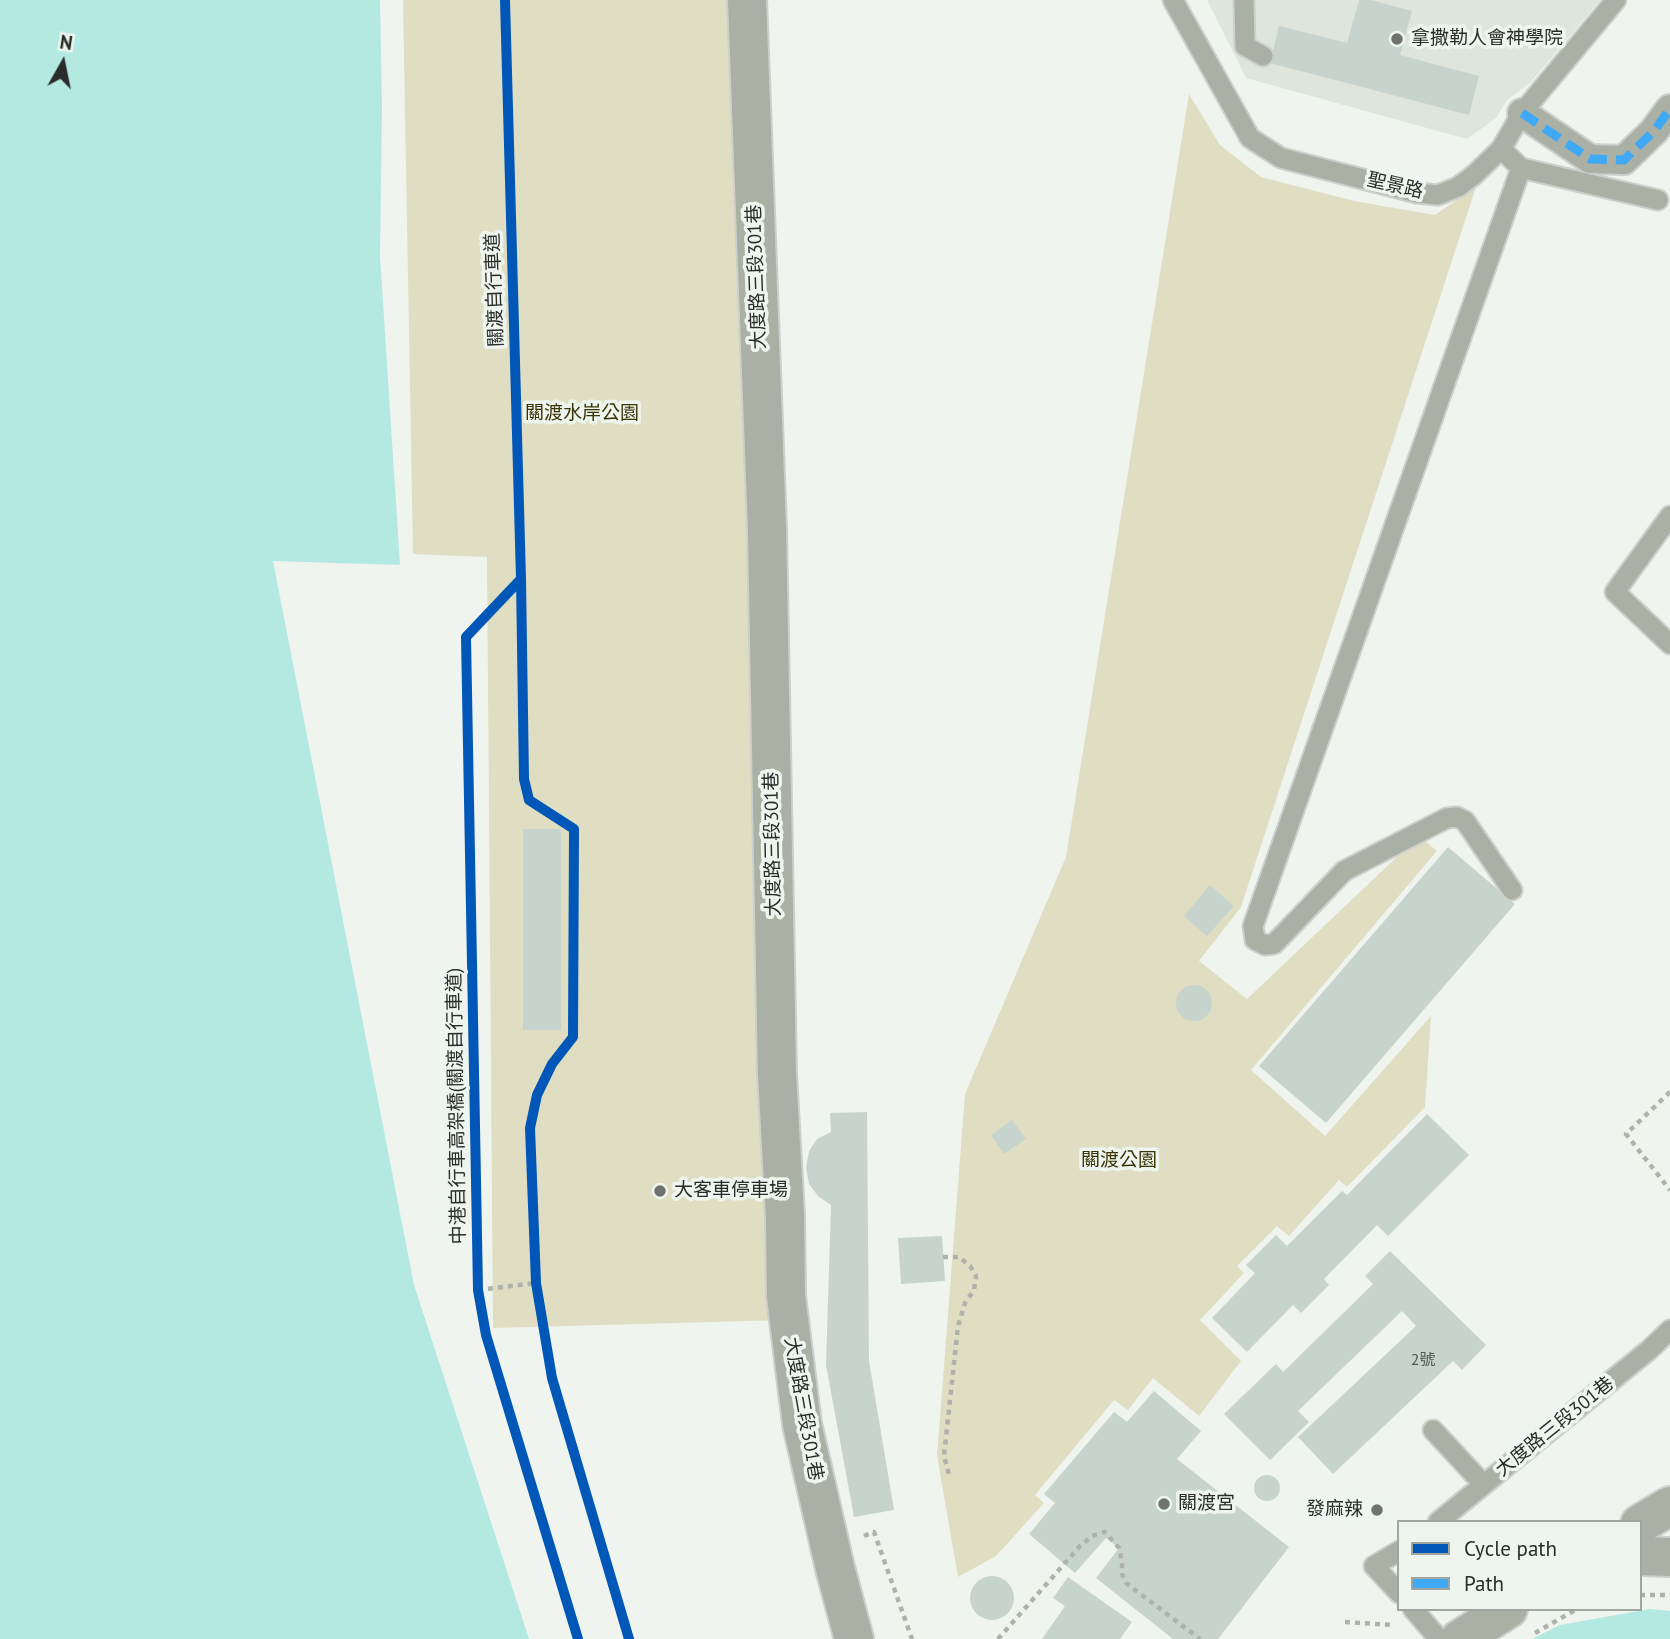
<!DOCTYPE html>
<meta charset="utf-8">
<style>
body{margin:0}
#map{position:relative;width:1670px;height:1639px;overflow:hidden;background:#eff4ef;font-family:"PT Sans",sans-serif}
canvas{display:block}
.legend{position:absolute;left:1397px;top:1520px;width:245px;height:91px;box-sizing:border-box;background:#eef5ee;border:2px solid #a0a5a0;margin:0;padding:9px 12px;list-style:none;font-size:21px;color:#2a2c2a}
.legend li{display:flex;align-items:center;gap:14px;height:35px}
.legend b{width:35px;border:2px solid #a0a5a0}
.north{position:absolute;left:28px;top:28px;width:70px;height:70px;-webkit-text-stroke:5px #eef5ee;paint-order:stroke;rotate:9deg;font-size:19px;font-weight:700;line-height:28px;text-align:center;color:#2a2c2a}
.north::after{content:'';display:block;margin:auto;width:24px;height:32px;background:#2a2c2a;clip-path:polygon(50% 0,100% 100%,50% 72%,0 100%)}
</style>
<div id="map">
<canvas width="1670" height="1639"></canvas>
<ul class="legend">
<li><b style="height:9px;background:#0057b8"></b>Cycle path</li>
<li><b style="height:9px;background:#3fa9f5"></b>Path</li>
</ul>
<div class="north">N</div>
</div>
<script>
const context = document.querySelector('canvas').getContext('2d');
context.lineJoin = 'round';
function fill(path, color) {
  context.fillStyle = color;
  context.fill(path, 'evenodd');
}
function shape(rows) {
  const path = new Path2D();
  for (const r of rows) {
    if (r.length === 3) {
      path.moveTo(r[0] + r[2], r[1]);
      path.arc(r[0], r[1], r[2], 0, 2 * Math.PI);
      continue;
    }
    path.moveTo(r[0], r[1]);
    for (let i = 2; i < r.length; i += 2) path.lineTo(r[i], r[i + 1]);
  }
  return path;
}
function strokePath(path, color, width, dash) {
  context.strokeStyle = color;
  context.lineWidth = width;
  context.lineCap = dash ? 'butt' : 'round';
  context.setLineDash(dash || []);
  context.stroke(path);
}
function label(font, color, halo, rows, align = 'center') {
  context.font = font + ' "PT Sans","Noto Sans TC",sans-serif';
  context.lineWidth = 7;
  context.setLineDash([]);
  context.textBaseline = 'middle';
  context.strokeStyle = halo;
  context.fillStyle = color;
  for (const [text, x, y, turn = 0] of rows) {
    context.save();
    context.translate(x, y);
    context.rotate((+turn || 0) * Math.PI / 180);
    context.textAlign = isNaN(turn) ? turn : align;
    if (halo) context.strokeText(text, 0, 0);
    context.fillText(text, 0, 0);
    context.restore();
  }
}
fill(shape([
 [1207,0,1600,0,1531,82,1507,100,1496,118,1467,139,1246,78]
]), '#dde5dd');
fill(shape([
 [403,0,738,0,785,1320,493,1328,487,557,413,554],
 [1189,94,1220,145,1261,177,1354,201,1435,215,1476,187,1241,907,1199,961,1247,999,1419,836,1437,851,1251,1070,1325,1136,1431,1016,1425,1107,1347,1187,1339,1180,1289,1236,1277,1226,1237,1266,1244,1273,1200,1320,1241,1361,1199,1416,1153,1378,1128,1410,1114,1400,1035,1495,1044,1503,996,1556,958,1577,937,1456,965,1094,1066,857]
]), '#dfdec2');
fill(shape([
 [0,0,380,0,382,109,380,256,400,565,273,561,414,1285,529,1639,0,1639],
 [1650,1609,1670,1611,1670,1639,1532,1639,1560,1625]
]), '#b4e9e2');
fill(shape([
 [1359,0,1371,0,1412,11,1400,55,1479,76,1469,115,1270,63,1279,26,1347,43],
 [523,829,561,829,561,1030,523,1030],
 [1448,847,1515,904,1326,1123,1259,1066],
 [1210,885,1234,906,1207,936,1184,916],
 [1194,1003,18],
 [867,1112,869,1361,894,1510,854,1517,826,1365,831,1205,818,1196,809,1184,806,1168,809,1151,817,1139,831,1132,830,1113],
 [1427,1114,1469,1155,1388,1236,1377,1225,1324,1279,1329,1285,1301,1313,1293,1305,1247,1352,1212,1318,1255,1273,1246,1265,1276,1235,1287,1246,1342,1191,1347,1195],
 [1012,1120,1026,1139,1004,1154,991,1135],
 [942,1236,945,1281,901,1284,898,1238],
 [1390,1251,1486,1345,1462,1370,1453,1361,1333,1474,1298,1437,1416,1326,1402,1311,1298,1411,1309,1422,1270,1460,1224,1414,1276,1364,1283,1372,1373,1284,1365,1276],
 [1154,1391,1201,1431,1177,1459,1289,1547,1218,1639,1173,1639,1096,1578,1119,1548,1106,1538,1075,1573,1029,1534,1055,1503,1044,1494,1114,1412,1127,1422],
 [1267,1488,13],
 [992,1598,22],
 [1068,1577,1132,1622,1120,1639,1042,1639,1065,1606,1053,1598]
]), '#c6d4cd');
const service = shape([
 [1173,0,1250,138,1281,158,1417,193,1438,195,1458,187,1474,175,1501,149,1522,113,1616,0],
 [1244,0,1245,46,1263,56],
 [1501,149,1521,168,1253,926,1255,940,1265,945,1274,944,1344,871,1447,818,1457,817,1465,821,1512,890],
 [1521,168,1658,200],
 [1670,516,1615,592,1670,644],
 [1433,1430,1483,1484],
 [1438,1522,1649,1350,1670,1330],
 [1399,1551,1374,1566,1399,1593],
 [1413,1609,1439,1639]
]);
const pedestrian = shape([
 [1522,113,1590,159,1624,160,1654,131,1670,109]
]);
const tertiary = shape([
 [747,0,767,529,777,1074,785,1216,786,1296,802,1424,835,1568,854,1639],
 [1640,1524,1670,1506],
 [1640,1556,1670,1557],
 [1460,1639,1508,1609]
]);
strokePath(service, '#cccfcc', 23);
strokePath(pedestrian, '#cccfcc', 32);
strokePath(tertiary, '#cccfcc', 42);
strokePath(shape([
 [1670,1092,1626,1134,1670,1190],
 [943,1257,959,1257,970,1266,976,1276,974,1290,965,1303,958,1326,944,1456,949,1475],
 [478,1290,536,1283],
 [864,1536,874,1532,912,1639],
 [1640,1595,1670,1595],
 [1345,1622,1393,1625],
 [1535,1633,1577,1609],
 [998,1639,1080,1546,1092,1536,1105,1532,1119,1548,1122,1562,1122,1574,1126,1583,1200,1639]
]), '#aeb3aa', 4.5, [5, 5]);
strokePath(service, '#abb0a4', 19);
strokePath(pedestrian, '#abb0a4', 28);
strokePath(tertiary, '#abb0a4', 38);
strokePath(shape([
 [1522,113,1590,159,1624,160,1654,131,1670,109]
]), '#3fa9f5', 9, [18, 9]);
strokePath(shape([
 [505,0,521,579,524,779,529,800,574,829,573,1037,552,1064,537,1095,530,1128,536,1283,552,1378,629,1639],
 [521,579,466,637,478,1290,486,1335,578,1639]
]), '#0057b8', 10);
for (const [x, y, r, color] of [
 [1397,39,7,"#6f726f"],
 [660,1191,7,"#6f726f"],
 [1164,1504,7,"#6f726f"],
 [1377,1510,7,"#6f726f"]
]) {
  const dot = new Path2D();
  dot.arc(x, y, r, 0, 2 * Math.PI);
  context.fillStyle = color;
  context.fill(dot);
  strokePath(dot, '#eef5ee', 2.5);
}
label('16px', '#515653', null, [
 ["2號",1423,1360]
]);
label('19px', '#2a2c2a', '#eef5ee', [
 ["拿撒勒人會神學院",1411,39],
 ["大客車停車場",674,1191],
 ["關渡宮",1178,1504],
 ["發麻辣",1363,1510,"right"]
], 'left');
label('19px', '#2a2c2a', '#eef5ee', [
 ["聖景路",1395,186,13],
 ["大度路三段301巷",757,277,-92],
 ["關渡自行車道",495,290,-92],
 ["大度路三段301巷",773,844,-91],
 ["中港自行車高架橋(關渡自行車道)",457,1106,-91],
 ["大度路三段301巷",803,1409,80],
 ["大度路三段301巷",1555,1427,-39]
]);
label('19px', '#393305', '#eef5ee', [
 ["關渡水岸公園",582,414],
 ["關渡公園",1119,1161]
]);
</script>
